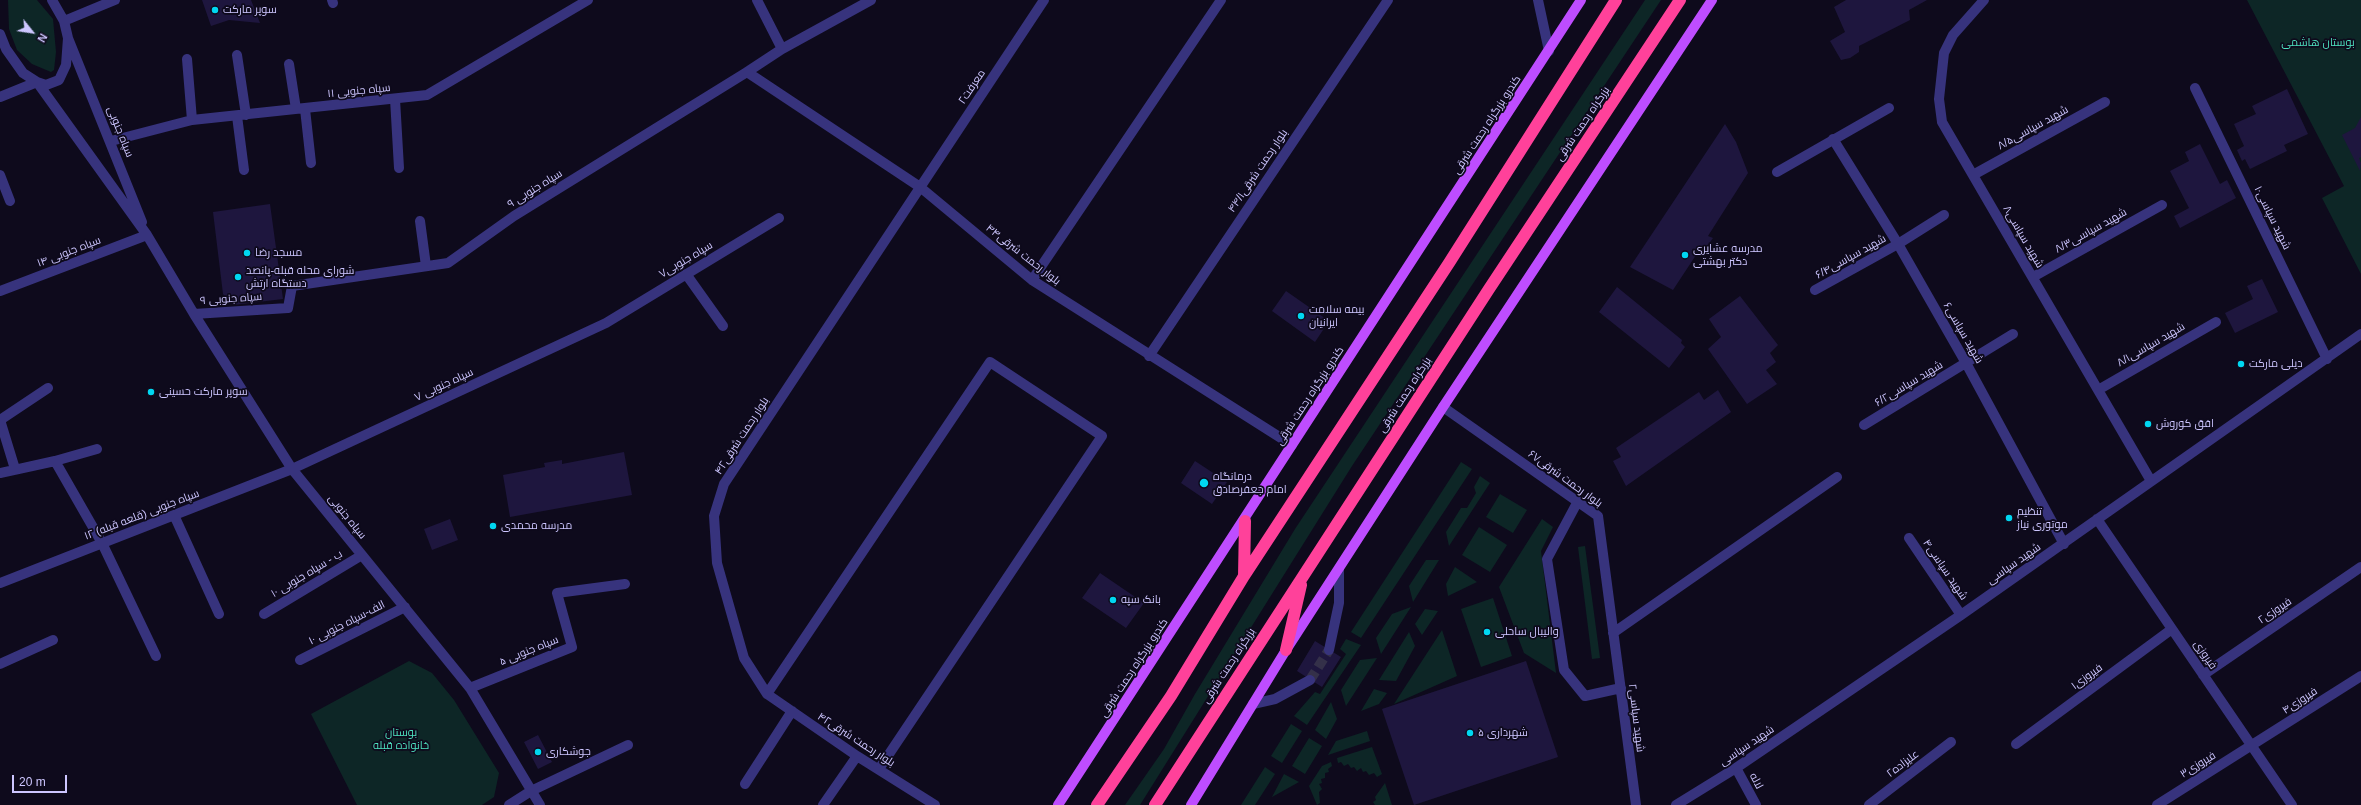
<!DOCTYPE html>
<meta charset="utf-8">
<style>
body{margin:0}
#map{position:relative;width:2361px;height:805px;overflow:hidden;background:#0e0a1c;font-family:Helvetica,sans-serif}
canvas{display:block}
.north{position:absolute;left:12px;top:12px;width:40px;height:40px;-webkit-text-stroke:3px #0e0a1c;paint-order:stroke;rotate:120deg;font-size:11px;font-weight:700;line-height:16px;text-align:center;color:#cdc6ff}
.north::after{content:'';display:block;margin:auto;width:14px;height:18px;background:#cdc6ff;clip-path:polygon(50% 0,100% 100%,50% 72%,0 100%)}
.scale{position:absolute;left:12px;top:775px;width:55px;height:18px;box-sizing:border-box;border:2px solid #cdc6ff;border-top:0;padding-left:5px;font-size:12px;line-height:14px;white-space:nowrap;color:#cdc6ff;-webkit-text-stroke:3px #0e0a1c;paint-order:stroke}
</style>
<div id="map">
<canvas width="2361" height="805"></canvas>
<div class="north">N</div>
<div class="scale">20 m</div>
</div>
<script>
const context = document.querySelector('canvas').getContext('2d');
context.lineJoin = 'round';
function fill(path, color) {
  context.fillStyle = color;
  context.fill(path, 'evenodd');
}
function shape(rows) {
  const path = new Path2D();
  for (const r of rows) {
    path.moveTo(r[0], r[1]);
    for (let i = 2; i < r.length; i += 2) path.lineTo(r[i], r[i + 1]);
  }
  return path;
}
function strokePath(path, color, width, dash) {
  context.strokeStyle = color;
  context.lineWidth = width;
  context.lineCap = dash ? 'butt' : 'round';
  context.setLineDash(dash || []);
  context.stroke(path);
}
function label(font, color, halo, rows, align = 'center') {
  context.font = font + ' Helvetica,Cairo,sans-serif';
  context.lineWidth = 3.5;
  context.setLineDash([]);
  context.textBaseline = 'middle';
  context.strokeStyle = halo;
  context.fillStyle = color;
  for (const [text, x, y, turn = 0] of rows) {
    context.save();
    context.translate(x, y);
    context.rotate((+turn || 0) * Math.PI / 180);
    context.textAlign = isNaN(turn) ? turn : align;
    if (halo) context.strokeText(text, 0, 0);
    context.fillText(text, 0, 0);
    context.restore();
  }
}
fill(shape([
 [8,0,37,0,53,19,56,52,54,70,51,72,32,64,17,50,9,29],
 [1645,0,1661,0,1352,466,1140,805,1125,805,1164,749,1195,694,1295,529],
 [2247,0,2361,0,2361,274,2322,198,2344,186],
 [1461,462,1472,469,1361,638,1351,632],
 [1480,476,1490,483,1449,546,1446,532,1461,508,1467,508,1476,493,1474,487],
 [1500,494,1527,510,1513,533,1486,517],
 [1542,519,1553,527,1541,551,1556,673,1524,653,1499,587],
 [1479,527,1507,545,1490,572,1462,555],
 [1585,546,1600,658,1592,659,1578,547],
 [1426,560,1439,560,1413,602,1409,586],
 [1455,567,1477,582,1448,596,1446,584],
 [1493,598,1512,656,1481,667,1461,609],
 [1411,607,1381,654,1376,638,1392,614],
 [1425,609,1438,611,1422,635,1415,624],
 [1442,630,1457,676,1394,704],
 [1409,632,1415,646,1396,681,1379,680],
 [1346,639,1361,645,1307,725,1294,716,1315,692,1320,694,1346,654,1340,649],
 [1377,658,1346,706,1341,690,1360,660],
 [409,661,432,673,454,700,499,773,494,797,482,805,357,805,311,714],
 [1374,689,1387,693,1379,704,1361,711],
 [1331,702,1337,719,1326,739,1315,730],
 [1291,724,1302,731,1282,763,1271,756],
 [1367,731,1370,741,1328,755,1336,741],
 [1309,738,1322,746,1305,774,1292,766],
 [1372,747,1382,774,1377,777,1374,773,1369,775,1366,771,1363,772,1361,768,1357,771,1354,767,1351,768,1348,764,1344,766,1341,762,1338,763,1337,758],
 [1331,762,1332,766,1328,769,1329,772,1325,773,1325,778,1321,779,1322,783,1319,784,1322,789,1319,792,1320,803,1317,805,1309,786,1322,766],
 [1265,767,1275,774,1255,805,1241,805],
 [1284,774,1299,782,1272,797],
 [1385,783,1392,805,1375,805,1373,802,1376,800,1375,797]
]), '#0d2626');
fill(shape([
 [202,0,251,0,260,23,229,20,211,26],
 [1846,0,1927,0,1909,10,1910,20,1859,46,1859,52,1850,58,1841,60,1830,41,1845,32,1834,7],
 [2287,89,2308,134,2284,145,2287,151,2250,169,2245,159,2242,161,2237,150,2244,146,2234,124,2256,114,2252,106],
 [2361,117,2361,157,2359,158,2361,163,2360,171,2342,135,2355,128],
 [1725,124,1736,142,1748,173,1708,236,1713,238,1703,252,1698,252,1673,290,1630,267],
 [2200,144,2220,184,2227,180,2236,198,2180,228,2174,216,2189,208,2170,171,2189,161,2185,152],
 [270,204,283,299,233,305,223,294,213,212],
 [2262,279,2278,312,2235,333,2225,313,2253,299,2247,286],
 [1617,287,1682,340,1681,343,1685,347,1669,368,1599,312],
 [1286,291,1329,321,1315,342,1272,311],
 [1740,296,1778,345,1770,353,1776,362,1766,370,1777,384,1747,404,1708,349,1721,337,1709,319],
 [1718,390,1731,412,1626,486,1613,461,1621,457,1616,448,1699,392,1704,400],
 [624,452,632,495,510,517,503,475,545,467,544,463,562,460,562,464],
 [1195,461,1227,482,1212,504,1181,483],
 [450,519,458,540,432,550,424,529],
 [1100,573,1144,603,1126,628,1082,598],
 [1315,641,1341,657,1322,687,1297,671],
 [1526,661,1558,757,1414,805,1382,709],
 [538,735,552,762,538,769,524,742]
]), '#1e163e');
strokePath(shape([
 [1310,680,1329,650]
]), '#343049', 10, [10, 5]);
strokePath(shape([
 [332,0,333,3],
 [757,0,782,49],
 [1538,0,1549,51],
 [1984,0,1953,35,1944,53,1939,99,1942,122,2151,481],
 [64,21,115,0],
 [0,34,6,49,23,73,37,82,46,85,59,80,66,65,68,38,64,21,52,0],
 [68,38,142,222],
 [237,55,246,115],
 [187,59,192,120],
 [289,64,296,109],
 [747,72,920,187,1032,280,1292,445],
 [2195,88,2327,359],
 [0,97,37,82,147,235,194,314,292,469,470,688,540,805],
 [395,99,399,168],
 [305,109,311,163],
 [237,116,244,170],
 [1833,139,1898,244,1966,363,2064,544],
 [111,141,192,120,427,95,588,0],
 [1777,172,1889,108],
 [0,175,10,201],
 [1973,175,2105,102],
 [420,221,426,266],
 [686,274,723,326],
 [2033,277,2162,205],
 [1032,280,1221,0],
 [1815,290,1898,244,1944,215],
 [0,291,147,235],
 [194,314,288,308,292,286,448,263,514,216,747,72,782,49,871,0],
 [1149,356,1388,0],
 [2098,390,2216,322],
 [1443,407,1598,516,1636,805],
 [0,420,48,388],
 [0,420,15,469],
 [1864,425,2013,334],
 [55,461,97,449],
 [0,473,55,461,102,543,156,656],
 [1578,501,1547,559,1564,670,1585,696,1621,688],
 [174,515,219,614],
 [2097,519,2292,805],
 [1909,538,1961,615],
 [0,583,292,469,606,323,779,218],
 [264,614,362,555],
 [1613,633,1837,477],
 [1329,650,1339,603,1339,570],
 [300,660,405,607],
 [0,664,53,640],
 [2203,675,2361,567],
 [470,688,572,647,557,593,625,584],
 [767,694,990,362,1102,436,879,769],
 [1253,704,1275,699,1310,680],
 [2016,744,2172,629],
 [1736,768,1756,805],
 [745,784,792,711],
 [509,805,531,791,628,745],
 [823,805,857,756],
 [935,805,857,756,767,694,744,658,717,563,714,516,724,484,1044,0],
 [1676,805,1736,768,1961,615,2361,334],
 [1869,805,1951,742],
 [2157,805,2361,676]
]), '#37337d', 10);
strokePath(shape([
 [1058,805,1581,0],
 [1191,805,1286,650,1443,407,1712,0]
]), '#be4dff', 10);
strokePath(shape([
 [1244,576,1245,521],
 [1286,650,1301,585],
 [1097,805,1171,696,1244,576,1449,263,1616,0],
 [1155,805,1489,289,1680,0]
]), '#ff419a', 12);
for (const [x, y, r, color] of [
 [215,10,4,"#00d7f1"],
 [247,253,4,"#00d7f1"],
 [1685,255,4,"#00d7f1"],
 [238,277,4,"#00d7f1"],
 [1301,316,4,"#00d7f1"],
 [2241,364,4,"#00d7f1"],
 [151,392,4,"#00d7f1"],
 [2148,424,4,"#00d7f1"],
 [1204,483,5,"#00d7f1"],
 [2009,518,4,"#00d7f1"],
 [493,526,4,"#00d7f1"],
 [1113,600,4,"#00d7f1"],
 [1487,632,4,"#00d7f1"],
 [1470,733,4,"#00d7f1"],
 [538,752,4,"#00d7f1"]
]) {
  const dot = new Path2D();
  dot.arc(x, y, r, 0, 2 * Math.PI);
  context.fillStyle = color;
  context.fill(dot);
  strokePath(dot, '#0e0a1c', 1.5);
}
label('11px', '#cdc6ff', '#0e0a1c', [
 ["سوپر مارکت",223,10],
 ["مدرسه عشایری",1693,249],
 ["دکتر بهشتی",1693,262],
 ["مسجد رضا",255,253],
 ["شورای محله قبله-پانصد",246,271],
 ["دستگاه ارتش",246,284],
 ["بیمه سلامت",1309,310],
 ["ایرانیان",1309,323],
 ["دیلی مارکت",2249,364],
 ["سوپر مارکت حسینی",159,392],
 ["افق کوروش",2156,424],
 ["درمانگاه",1213,477],
 ["امام جعفرصادق",1213,490],
 ["تنظیم",2017,512],
 ["موتوری نیاز",2017,525],
 ["مدرسه محمدی",501,526],
 ["بانک سپه",1121,600],
 ["والیبال ساحلی",1495,632],
 ["شهرداری ۵",1478,733],
 ["جوشکاری",546,752]
], 'left');
label('11px', '#4ee2bf', '#0e0a1c', [
 ["بوستان هاشمی",2318,43],
 ["بوستان",401,733],
 ["خانواده قبله",401,746]
]);
label('11px', '#cdc6ff', '#0e0a1c', [
 ["معرفت۲",972,87,-56],
 ["۱۱ سپاه جنوبی",359,91,-6],
 ["بزرگراه رحمت شرقی",1583,124,-56],
 ["کندرو بزرگراه رحمت شرقی",1487,125,-57],
 ["شهید سپاسی۸/۵",2033,128,-29],
 ["سپاه جنوبی",120,132,68],
 ["بلوار رحمت شرقی۴۴/۱",1258,171,-56],
 ["۹ سپاه جنوبی",535,189,-32],
 ["شهید سپاسی۱۰",2272,218,64],
 ["شهید سپاسی۸/۳",2091,231,-29],
 ["شهید سپاسی۸",2023,237,60],
 ["۱۴ سپاه جنوبی",69,252,-21],
 ["۴۴بلوار رحمت شرقی",1023,255,38],
 ["شهید سپاسی۶/۴",1851,257,-29],
 ["سپاه جنوبی۷",686,260,-31],
 ["۹ سپاه جنوبی",231,299,-4],
 ["شهید سپاسی۶",1963,333,60],
 ["شهید سپاسی۸/۱",2151,345,-30],
 ["شهید سپاسی۶/۲",1909,384,-31],
 ["۷ سپاه جنوبی",444,385,-25],
 ["بزرگراه رحمت شرقی",1405,395,-57],
 ["کندرو بزرگراه رحمت شرقی",1310,396,-57],
 ["بلوار رحمت شرقی۴۲",742,436,-57],
 ["بلوار رحمت شرقی۶۷",1565,479,36],
 ["۱۲ سپاه جنوبی (قلعه قبله)",142,515,-21],
 ["سپاه جنوبی",347,517,51],
 ["شهید سپاسی",2014,564,-35],
 ["شهید سپاسی۴",1945,570,56],
 ["۱۰ ب - سپاه جنوبی",307,574,-31],
 ["فیروزی۲",2275,611,-34],
 ["۱۰ الف-سپاه جنوبی",347,623,-27],
 ["۵ سپاه جنوبی",529,651,-22],
 ["فیروزی",2205,655,56],
 ["بزرگراه رحمت شرقی",1229,666,-57],
 ["کندرو بزرگراه رحمت شرقی",1134,668,-57],
 ["فیروزی۱",2087,677,-36],
 ["۴فیروزی",2300,701,-33],
 ["شهید سپاسی۲",1636,718,83],
 ["بلوار رحمت شرقی۴۲",856,740,33],
 ["شهید سپاسی",1747,746,-34],
 ["علیزاده۲",1903,764,-37],
 ["فیروزی۳",2198,765,-32],
 ["لاله",1756,781,62]
]);
</script>
